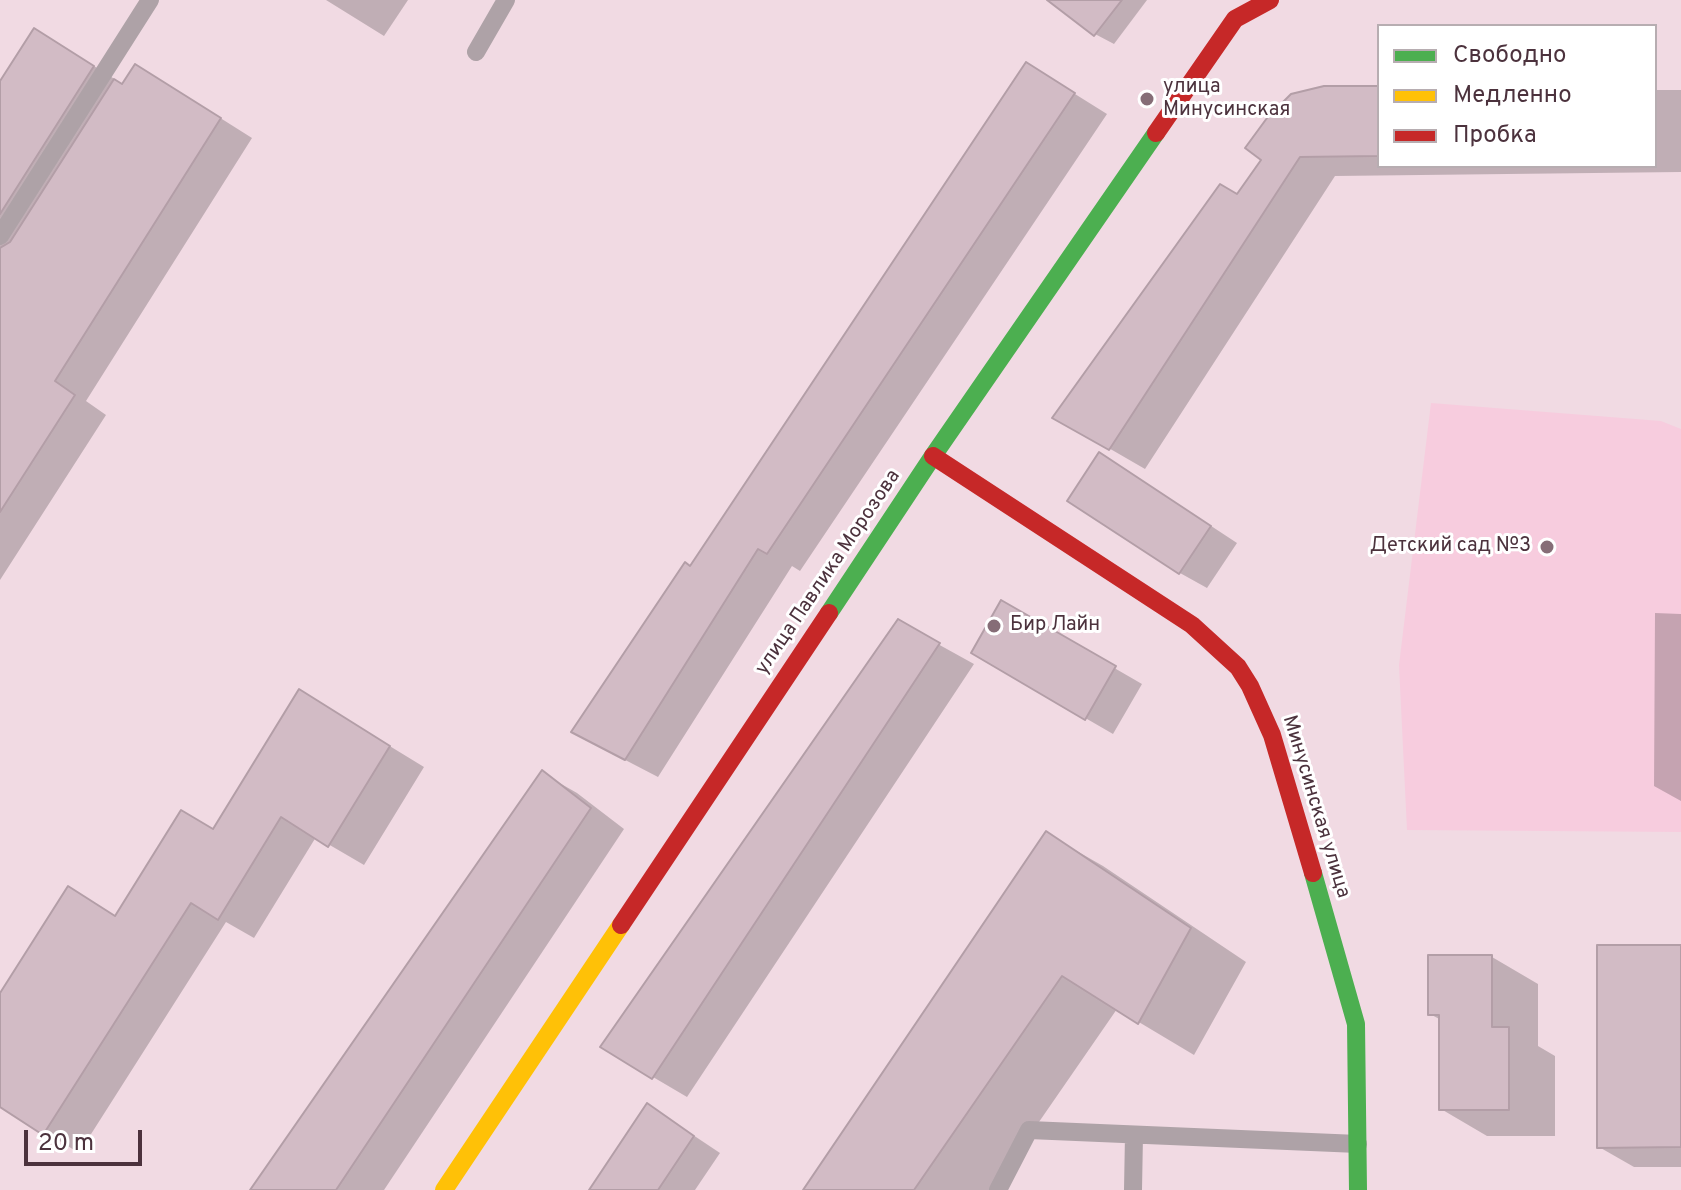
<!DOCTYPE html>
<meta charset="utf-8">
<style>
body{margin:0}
#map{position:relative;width:1681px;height:1190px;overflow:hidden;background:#f1dae3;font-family:Overpass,sans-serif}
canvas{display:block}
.legend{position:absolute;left:1377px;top:24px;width:280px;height:144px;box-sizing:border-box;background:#fff;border:2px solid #b7adb1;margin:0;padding:10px 14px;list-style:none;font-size:24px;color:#4c323d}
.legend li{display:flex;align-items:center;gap:16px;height:40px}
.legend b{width:40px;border:2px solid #b7adb1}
.scale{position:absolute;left:24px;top:1130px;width:118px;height:36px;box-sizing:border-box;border:4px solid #4c323d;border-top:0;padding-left:10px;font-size:24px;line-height:28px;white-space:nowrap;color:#4c323d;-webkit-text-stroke:6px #fff;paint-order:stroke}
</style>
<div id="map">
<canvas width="1681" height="1190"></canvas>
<ul class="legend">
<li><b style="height:10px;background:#4caf50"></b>Свободно</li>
<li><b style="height:10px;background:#ffc107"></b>Медленно</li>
<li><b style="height:10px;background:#c62828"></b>Пробка</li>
</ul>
<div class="scale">20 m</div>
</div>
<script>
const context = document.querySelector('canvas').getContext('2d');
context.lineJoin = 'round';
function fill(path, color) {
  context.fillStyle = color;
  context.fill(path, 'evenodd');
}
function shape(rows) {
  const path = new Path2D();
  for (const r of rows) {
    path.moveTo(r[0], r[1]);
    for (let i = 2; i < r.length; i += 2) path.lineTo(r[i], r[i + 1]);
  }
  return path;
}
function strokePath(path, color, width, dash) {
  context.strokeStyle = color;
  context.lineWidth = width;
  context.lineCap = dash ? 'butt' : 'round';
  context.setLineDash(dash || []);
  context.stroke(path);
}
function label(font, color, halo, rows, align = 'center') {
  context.font = font + ' Overpass,sans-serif';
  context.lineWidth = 6;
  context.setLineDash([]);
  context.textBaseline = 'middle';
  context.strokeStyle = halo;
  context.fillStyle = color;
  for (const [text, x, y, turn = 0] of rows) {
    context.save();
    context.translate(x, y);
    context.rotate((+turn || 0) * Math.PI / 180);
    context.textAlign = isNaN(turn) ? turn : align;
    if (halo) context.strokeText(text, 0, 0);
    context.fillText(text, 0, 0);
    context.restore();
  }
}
fill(shape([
 [1431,403,1661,421,1681,429,1681,832,1407,830,1399,665]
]), '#f7ccde');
fill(shape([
 [326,0,408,0,384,36],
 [1064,0,1147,0,1114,44,1095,34],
 [67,49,124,85,168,85,252,138,86,401,106,415,0,580,0,85],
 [1059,84,1107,114,800,571,792,566,658,777,606,750,690,568],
 [1379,88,1379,166,1655,166,1655,90,1681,90,1681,172,1335,176,1145,469,1055,417,1238,197],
 [1126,470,1237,543,1207,588,1180,573],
 [1002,603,1142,684,1113,734,973,653],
 [1655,613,1681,614,1681,801,1654,786],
 [898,622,974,664,687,1097,653,1077],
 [334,712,424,767,364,865,316,837,254,938,226,922,79,1153,0,1104,0,996,117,917,214,831],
 [542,773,577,793,624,829,384,1190,253,1190],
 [1047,834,1103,866,1246,962,1194,1055,1117,1009,992,1190,803,1190],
 [1681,947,1681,1167,1634,1167,1599,1147],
 [1492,957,1538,984,1538,1046,1555,1056,1555,1136,1487,1136,1441,1109,1441,1020,1430,1014],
 [648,1105,720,1153,695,1190,591,1190]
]), '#0003');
const building = shape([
 [1047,0,1122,0,1094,36,1047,0],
 [34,28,94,66,0,214,0,81,34,28],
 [1026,62,1075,93,767,554,758,549,625,760,571,732,685,562,690,566,1026,62],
 [135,64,221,118,55,381,75,395,0,512,0,248,10,242,114,79,122,84,135,64],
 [1324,86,1379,86,1379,156,1300,157,1109,450,1052,418,1220,184,1237,194,1261,160,1245,148,1267,118,1291,94,1324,86],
 [1099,452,1211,526,1179,574,1067,501,1099,452],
 [1001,600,1116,666,1085,720,971,653,1001,600],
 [898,619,940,643,652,1079,600,1047,898,619],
 [299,689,390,746,328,847,281,817,218,920,191,903,43,1135,0,1107,0,993,68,886,115,916,181,810,213,829,299,689],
 [542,770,591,808,336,1190,250,1190,542,770],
 [1046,831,1191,928,1138,1024,1062,976,914,1190,803,1190,1046,831],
 [1597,945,1681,945,1681,1147,1597,1148,1597,945],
 [1428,955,1492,955,1492,1027,1509,1027,1509,1110,1439,1110,1439,1015,1428,1015,1428,955],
 [647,1103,694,1136,658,1190,589,1190,647,1103]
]);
fill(building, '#d2bbc5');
strokePath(building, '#b39ea7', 2);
strokePath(shape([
 [476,52,506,0],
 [0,236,150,0],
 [998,1190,1029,1130,1358,1144],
 [1133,1190,1134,1135]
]), '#aea2a7', 18);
strokePath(shape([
 [829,613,933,456,1156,133],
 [1313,873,1356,1024,1358,1190]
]), '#4caf50', 18);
strokePath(shape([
 [444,1190,621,925]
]), '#ffc107', 18);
strokePath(shape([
 [1156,133,1235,19,1270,0],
 [933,456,1192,625,1238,667,1250,686,1272,735,1313,873],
 [621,925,829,613]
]), '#c62828', 18);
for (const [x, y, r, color] of [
 [1147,99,8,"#866d77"],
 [1547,547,8,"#866d77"],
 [994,626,8,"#866d77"]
]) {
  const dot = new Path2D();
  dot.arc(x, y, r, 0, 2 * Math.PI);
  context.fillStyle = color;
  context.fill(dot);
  strokePath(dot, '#fff', 3);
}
label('20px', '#4c323d', '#fff', [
 ["улица",1163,88],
 ["Минусинская",1163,111],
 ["Детский сад №3",1531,547,"right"],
 ["Бир Лайн",1010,626]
], 'left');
label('20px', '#4c323d', '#fff', [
 ["улица Павлика Морозова",829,573,-56],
 ["Минусинская улица",1315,807,73]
]);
</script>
